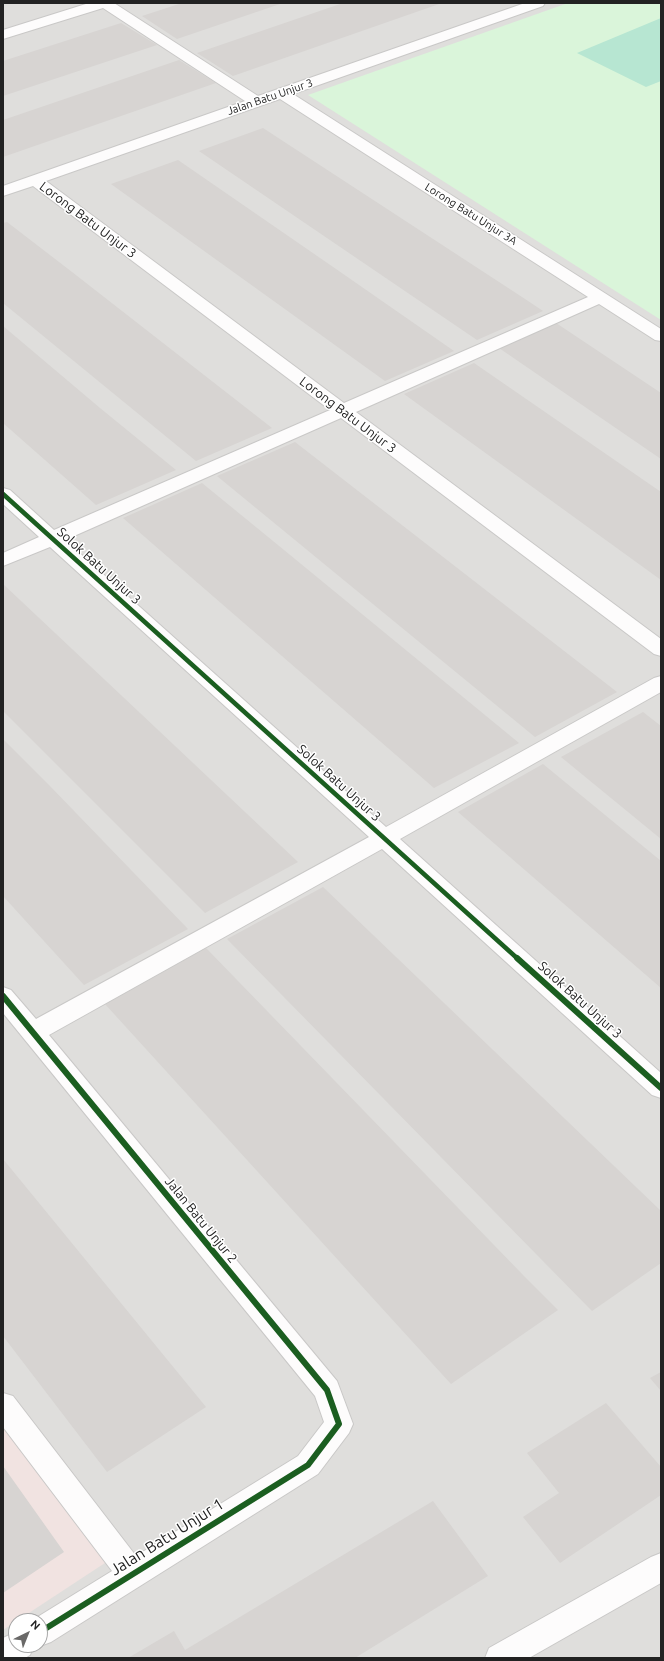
<!DOCTYPE html>
<style>
body{margin:0}
#map{position:relative;width:664px;height:1661px;overflow:hidden;background:#f0eeeb;font-family:Ubuntu,sans-serif}
canvas{display:block}
.frame{position:absolute;inset:0;border:4px solid #222;pointer-events:none}
.north{position:absolute;left:8px;top:1613px;width:40px;height:40px;box-sizing:border-box;background:#fff;border:1px solid #a7a7a7;border-radius:50%;rotate:43deg;font-size:11px;font-weight:700;line-height:16px;text-align:center;color:#222}
.north::after{content:'';display:block;margin:auto;width:14px;height:18px;background:#6a6968;clip-path:polygon(50% 0,100% 100%,50% 72%,0 100%)}
</style>
<div id="map">
<canvas width="664" height="1661"></canvas>
<div class="frame"></div>
<div class="north">N</div>
</div>
<script>
const context = document.querySelector('canvas').getContext('2d');
context.lineJoin = 'round';
function fill(path, color) {
  context.fillStyle = color;
  context.fill(path, 'evenodd');
}
function shape(rows) {
  const path = new Path2D();
  for (const r of rows) {
    path.moveTo(r[0], r[1]);
    for (let i = 2; i < r.length; i += 2) path.lineTo(r[i], r[i + 1]);
  }
  return path;
}
function strokePath(path, color, width, dash) {
  context.strokeStyle = color;
  context.lineWidth = width;
  context.lineCap = dash ? 'butt' : 'round';
  context.setLineDash(dash || []);
  context.stroke(path);
}
function label(font, color, halo, rows, align = 'center') {
  context.font = font + ' Ubuntu,sans-serif';
  context.lineWidth = 3;
  context.setLineDash([]);
  context.textBaseline = 'middle';
  context.strokeStyle = halo;
  context.fillStyle = color;
  for (const [text, x, y, turn = 0] of rows) {
    context.save();
    context.translate(x, y);
    context.rotate((+turn || 0) * Math.PI / 180);
    context.textAlign = isNaN(turn) ? turn : align;
    if (halo) context.strokeText(text, 0, 0);
    context.fillText(text, 0, 0);
    context.restore();
  }
}
fill(shape([
 [3,3,661,3,661,1658,3,1658],
 [16,1621,40,1621,40,1645,16,1645]
]), '#dfdedc');
fill(shape([
 [3,1424,108,1561,3,1630]
]), '#f1e3e1');
fill(shape([
 [568,3,661,3,661,320,308,95]
]), '#daf5da');
fill(shape([
 [661,18,661,81,646,87,577,53]
]), '#b7e6d2');
fill(shape([
 [182,3,283,3,177,39,142,16],
 [343,3,442,3,233,76,197,53],
 [121,23,157,45,3,96,3,61],
 [179,60,216,83,3,157,3,120],
 [263,128,522,297,543,311,477,340,199,151],
 [178,160,336,269,454,351,385,381,111,184],
 [7,222,72,272,272,428,196,461,3,303,3,223],
 [556,323,661,393,661,459,499,348],
 [3,326,100,408,176,470,96,505,3,423],
 [474,363,661,492,661,580,404,394],
 [295,442,541,633,617,692,535,737,217,476],
 [202,483,284,550,519,743,434,788,123,518],
 [3,584,157,729,298,862,205,913,3,711],
 [643,712,661,726,661,839,561,757],
 [3,739,48,784,188,929,84,985,3,896],
 [543,764,661,861,661,988,458,812],
 [323,887,661,1211,661,1263,592,1311,227,939],
 [206,948,524,1276,558,1310,451,1384,105,1004],
 [3,1159,206,1407,107,1472,3,1336],
 [661,1372,661,1391,650,1378],
 [606,1403,661,1467,661,1495,560,1563,523,1517,559,1493,527,1453],
 [3,1466,64,1552,3,1593],
 [433,1501,488,1576,355,1658,128,1658,174,1631,185,1650]
]), '#d7d4d2');
const minor = shape([
 [89,3,114,3,258,96,525,3,545,3,543,6,293,94,661,329,661,341,655,340,599,304,356,412,661,639,661,656,654,654,341,418,65,540,386,827,654,678,661,676,661,692,400,839,661,1073,661,1098,652,1095,382,849,49,1035,337,1381,353,1424,349,1433,318,1474,51,1642,40,1646,37,1645,40,1645,40,1621,31,1621,112,1571,3,1427,3,1393,13,1396,136,1556,298,1456,324,1422,315,1396,3,1013,3,987,11,990,36,1019,369,837,50,547,3,566,3,553,39,537,3,504,3,488,10,490,54,530,330,410,33,186,3,196,3,186,245,101,103,8,3,39,3,30,89,3],
 [280,99,588,297,344,403,46,181,280,99],
 [661,1553,661,1583,529,1658,485,1658,489,1648,651,1557,661,1553],
 [16,1632,16,1645,34,1645,30,1655,25,1658,3,1658,3,1638,16,1632]
]);
strokePath(minor, '#c9c8c7', 2);
fill(minor, '#fdfcfc');
strokePath(shape([
 [3,494,518,959]
]), '#1b5e20', 4.5);
strokePath(shape([
 [517,958,661,1088],
 [3,996,327,1390,339,1424,308,1465,40,1632]
]), '#1b5e20', 6);
label('11px', '#222', '#fff', [
 ["Jalan Batu Unjur 3",270,97,-19],
 ["Lorong Batu Unjur 3A",471,214,32]
]);
label('13px', '#222', '#fff', [
 ["Lorong Batu Unjur 3",88,220,37],
 ["Lorong Batu Unjur 3",348,415,37],
 ["Solok Batu Unjur 3",99,566,42],
 ["Solok Batu Unjur 3",339,783,42],
 ["Solok Batu Unjur 3",580,1000,42],
 ["Jalan Batu Unjur 2",201,1220,51]
]);
label('16px', '#222', '#fff', [
 ["Jalan Batu Unjur 1",167,1537,-32]
]);
</script>
